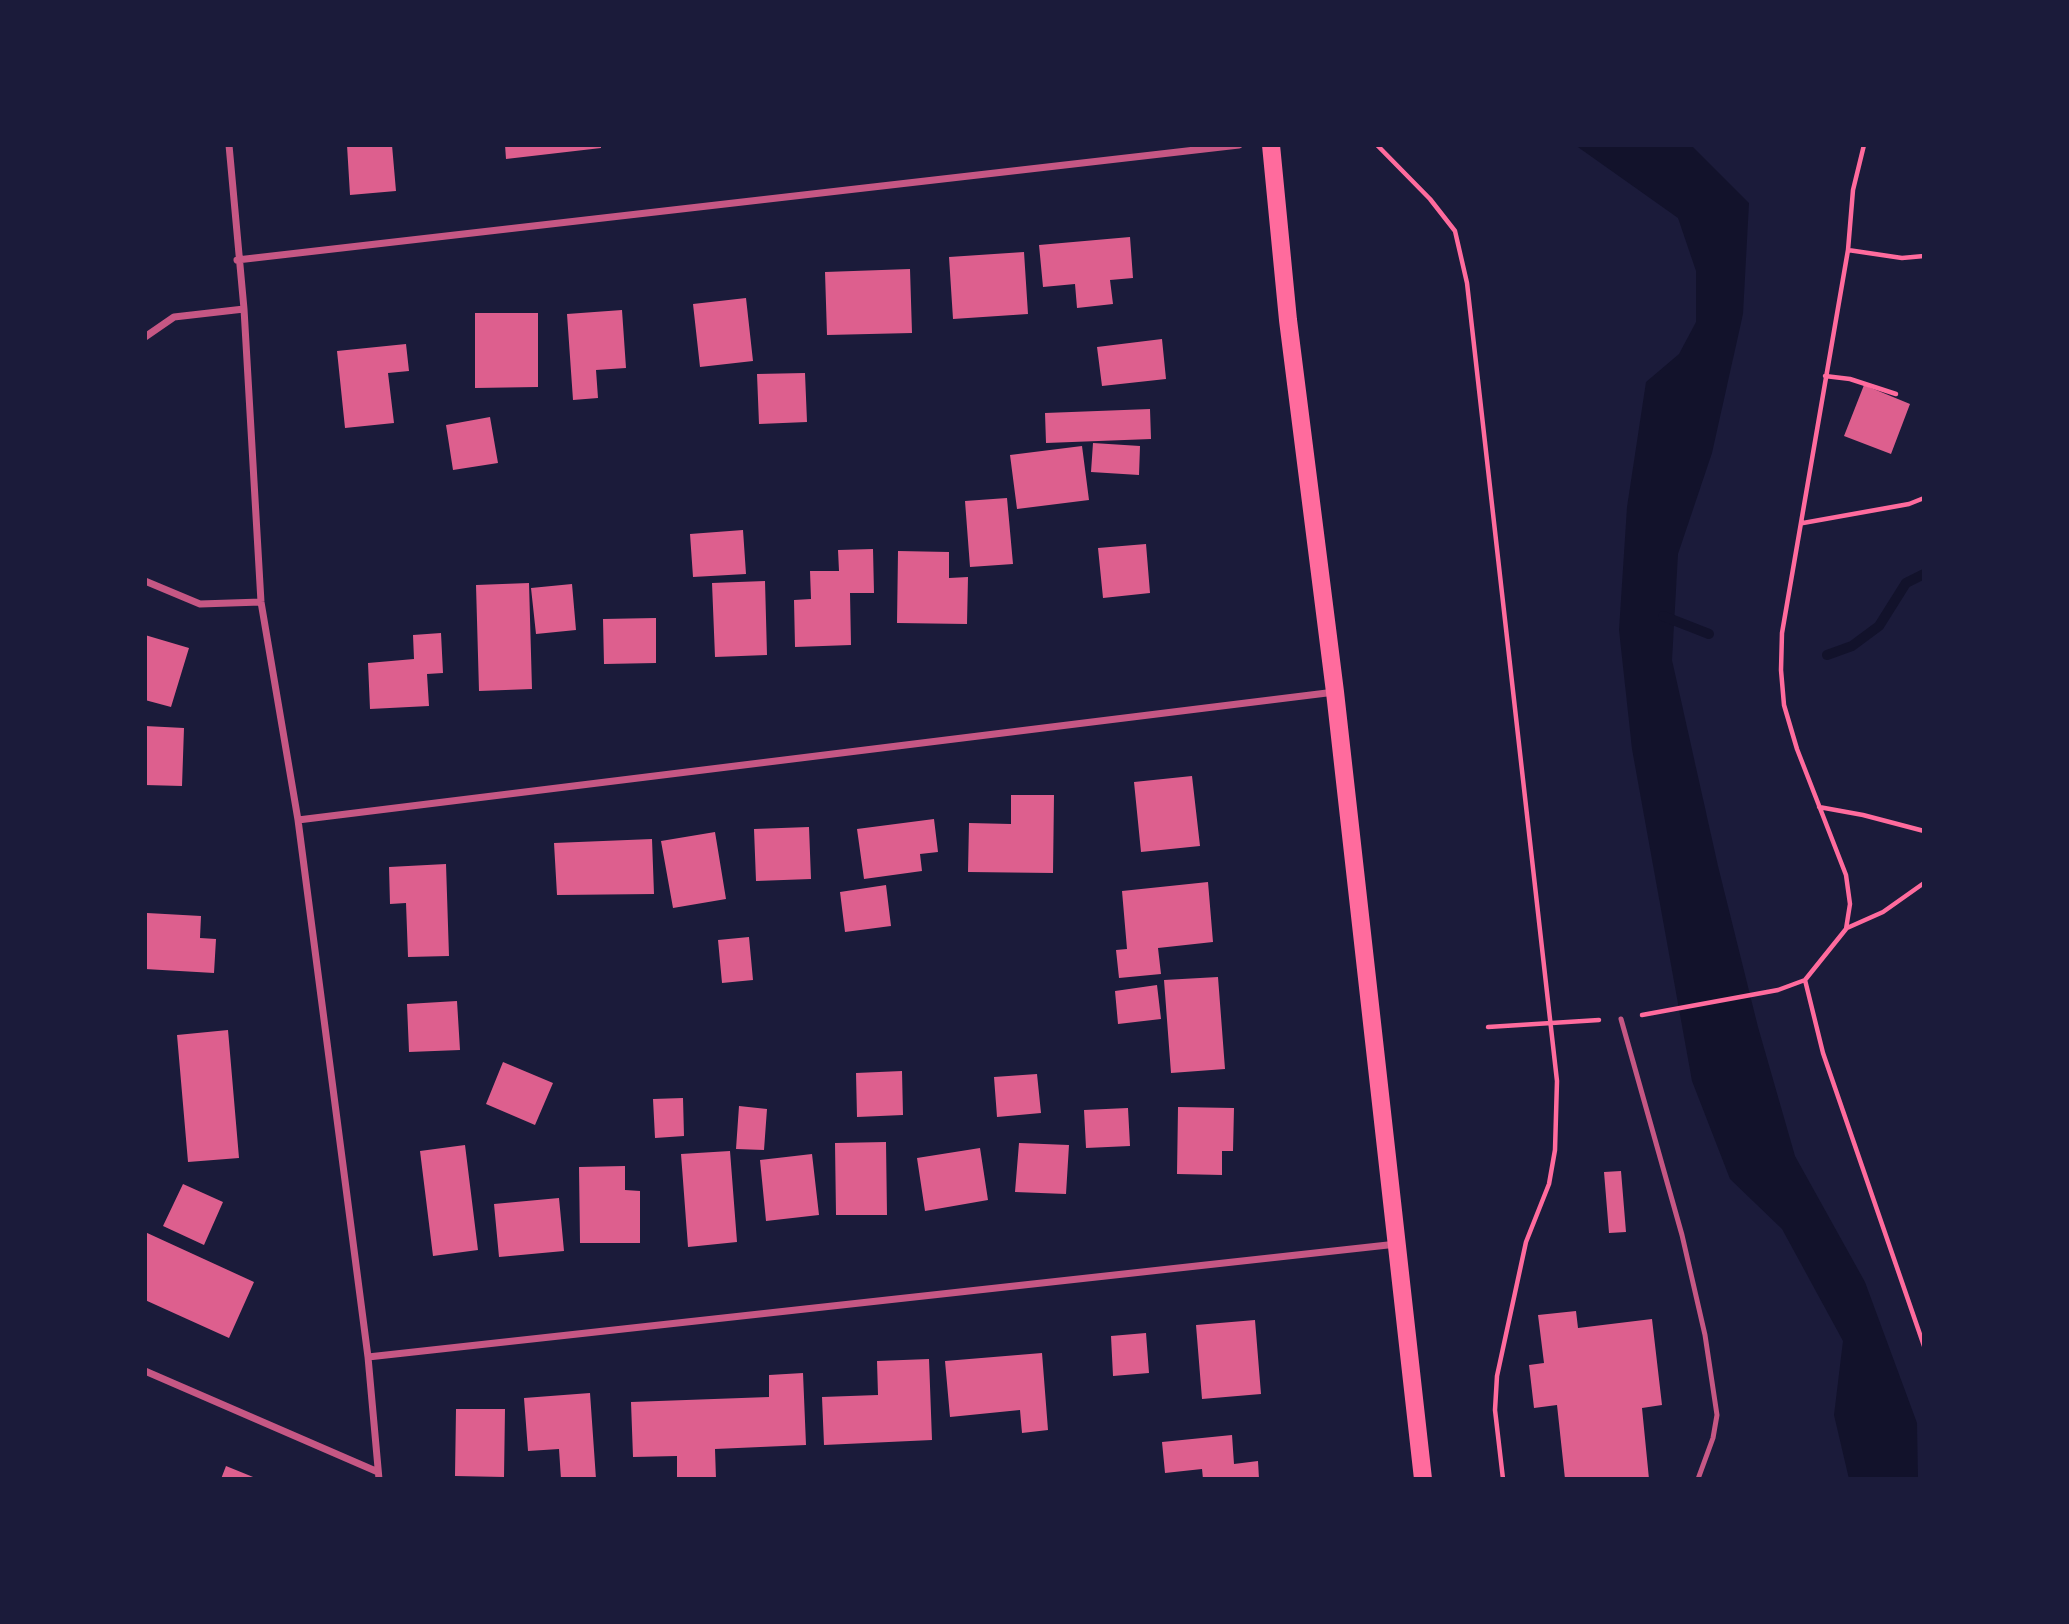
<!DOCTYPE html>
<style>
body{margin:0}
#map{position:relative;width:2069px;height:1624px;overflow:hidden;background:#1b1b3a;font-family:Signika,sans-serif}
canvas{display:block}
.frame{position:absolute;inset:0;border:147px solid #1b1b3a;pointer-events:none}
</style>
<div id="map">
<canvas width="2069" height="1624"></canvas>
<div class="frame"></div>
</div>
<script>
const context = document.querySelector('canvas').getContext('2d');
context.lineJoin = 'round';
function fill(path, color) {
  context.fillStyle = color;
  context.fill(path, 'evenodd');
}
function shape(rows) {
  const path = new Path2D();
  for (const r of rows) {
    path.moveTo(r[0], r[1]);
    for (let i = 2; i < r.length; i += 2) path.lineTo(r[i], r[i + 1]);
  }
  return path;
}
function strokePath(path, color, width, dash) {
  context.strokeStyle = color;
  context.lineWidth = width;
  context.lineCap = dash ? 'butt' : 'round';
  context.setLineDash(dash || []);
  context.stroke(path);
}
fill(shape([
 [1575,145,1691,145,1749,203,1743,314,1712,453,1678,554,1672,660,1718,866,1758,1027,1795,1156,1865,1282,1917,1423,1918,1479,1849,1479,1834,1415,1843,1341,1782,1229,1730,1179,1692,1081,1632,749,1619,630,1627,507,1646,382,1679,354,1696,322,1696,271,1678,218]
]), '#12122b');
strokePath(shape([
 [1663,616,1709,634],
 [1827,655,1852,646,1879,626,1906,583,1924,574]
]), '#12122b', 10);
fill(shape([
 [347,145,392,145,396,191,350,195],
 [505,145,601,145,601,148,506,159],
 [1130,237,1133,278,1110,280,1113,304,1077,308,1075,284,1043,287,1039,245],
 [1024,252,1028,314,953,319,949,257],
 [910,269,912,333,827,335,825,272],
 [746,298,753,361,700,367,693,304],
 [622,310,626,368,596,370,598,398,573,400,567,314],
 [475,313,538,313,538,387,475,388],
 [1162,339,1166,379,1102,386,1097,347],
 [406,344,409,371,388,373,394,423,345,428,337,351],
 [805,373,807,422,759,424,757,374],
 [1864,385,1910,404,1891,454,1844,436],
 [1150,409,1151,439,1046,443,1045,413],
 [490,417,498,463,453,470,446,425],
 [1093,443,1140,446,1139,475,1091,472],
 [1082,446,1089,500,1017,509,1010,455],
 [1007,498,1013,564,970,567,965,501],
 [743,530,746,574,693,577,690,534],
 [1146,544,1150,593,1103,598,1098,548],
 [873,549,874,593,850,593,851,645,795,647,794,600,811,599,810,571,839,571,838,550],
 [898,551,949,552,949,578,968,577,967,624,897,623],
 [765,581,767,655,715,657,712,583],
 [529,583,532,689,479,691,476,585],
 [572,584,576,630,536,634,531,588],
 [656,618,656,663,604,664,603,619],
 [441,633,443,673,427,674,429,706,370,709,368,663,414,659,413,635],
 [145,635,189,648,171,707,145,700],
 [145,726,184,728,182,786,145,785],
 [1192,776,1200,846,1141,852,1134,782],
 [1011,795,1054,795,1053,873,968,872,969,823,1011,824],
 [934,819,938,852,920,854,922,871,864,879,857,829],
 [809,827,811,879,756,881,754,829],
 [715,832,726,899,673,908,661,841],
 [652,839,654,894,557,895,554,843],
 [446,864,449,956,408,957,406,903,390,904,389,867],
 [1208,882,1213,942,1158,948,1161,974,1119,978,1116,950,1127,949,1122,891],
 [886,885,891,926,845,932,840,892],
 [147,913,201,916,200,938,216,939,214,973,145,969],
 [749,937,753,980,722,983,718,940],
 [1218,977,1225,1069,1171,1073,1164,980],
 [1157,985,1161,1019,1118,1024,1115,991],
 [457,1001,460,1050,409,1052,407,1004],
 [228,1030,239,1158,188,1162,177,1035],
 [503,1062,553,1083,535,1125,486,1104],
 [902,1071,903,1115,857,1117,856,1073],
 [1037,1074,1041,1113,997,1117,994,1077],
 [683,1098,684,1136,655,1138,653,1099],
 [739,1106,767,1109,764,1150,736,1149],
 [1178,1107,1234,1108,1233,1151,1222,1151,1222,1175,1177,1174],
 [1128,1108,1130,1146,1086,1148,1084,1110],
 [886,1142,887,1215,836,1215,835,1143],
 [1019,1143,1069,1145,1066,1194,1015,1192],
 [465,1145,478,1250,433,1256,420,1151],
 [980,1148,988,1200,925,1211,917,1158],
 [730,1151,737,1242,688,1247,681,1154],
 [812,1154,819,1215,766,1221,760,1160],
 [625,1166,625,1190,640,1191,640,1243,580,1243,579,1167],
 [1621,1171,1626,1232,1609,1233,1604,1172],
 [183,1184,223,1202,204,1245,163,1226],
 [559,1198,564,1251,499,1257,494,1204],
 [145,1232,254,1282,229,1338,145,1300],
 [1576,1311,1578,1328,1652,1319,1662,1405,1642,1408,1649,1479,1565,1479,1557,1405,1534,1408,1529,1365,1544,1363,1538,1315],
 [1255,1320,1261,1394,1202,1399,1196,1325],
 [1146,1333,1149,1373,1113,1376,1111,1336],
 [1042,1353,1048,1430,1022,1433,1020,1410,950,1417,945,1361],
 [929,1359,932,1440,824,1445,822,1397,878,1395,877,1361],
 [803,1373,806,1445,715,1449,716,1479,677,1479,677,1456,633,1457,631,1402,769,1397,769,1375],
 [590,1393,596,1479,561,1479,559,1449,528,1451,524,1398],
 [456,1409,505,1409,504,1477,455,1476],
 [1232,1435,1234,1464,1258,1461,1259,1479,1203,1479,1202,1469,1165,1473,1162,1442],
 [226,1466,258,1479,221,1479]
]), '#dd5f8e');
strokePath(shape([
 [1377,145,1430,199,1455,231,1467,283,1557,1081,1555,1150,1549,1184,1526,1242,1497,1376,1495,1410,1503,1479],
 [1848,250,1902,258,1924,256],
 [1825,376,1850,379,1896,394],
 [1803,523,1909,504,1924,498],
 [1819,807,1863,815,1924,831],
 [1847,928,1883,912,1924,883],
 [1805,980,1823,1053,1924,1346],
 [1642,1015,1778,990,1805,980,1846,929,1850,904,1846,875,1797,749,1784,705,1781,670,1782,633,1848,250,1853,190,1864,145],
 [1488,1027,1599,1020]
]), '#ff6b9d', 4.5);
strokePath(shape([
 [1621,1019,1682,1235,1705,1335,1717,1415,1713,1438,1698,1479]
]), '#c65784', 5);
strokePath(shape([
 [229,145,244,309,261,602,298,820,368,1357,379,1479],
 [237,260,1239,145],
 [145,337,174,317,244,309],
 [145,581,200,604,261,602],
 [298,820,1335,692],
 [368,1357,1397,1244],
 [145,1371,378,1472]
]), '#c65784', 7);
strokePath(shape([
 [1271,145,1288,320,1335,692,1423,1479]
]), '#ff6b9d', 18);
</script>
